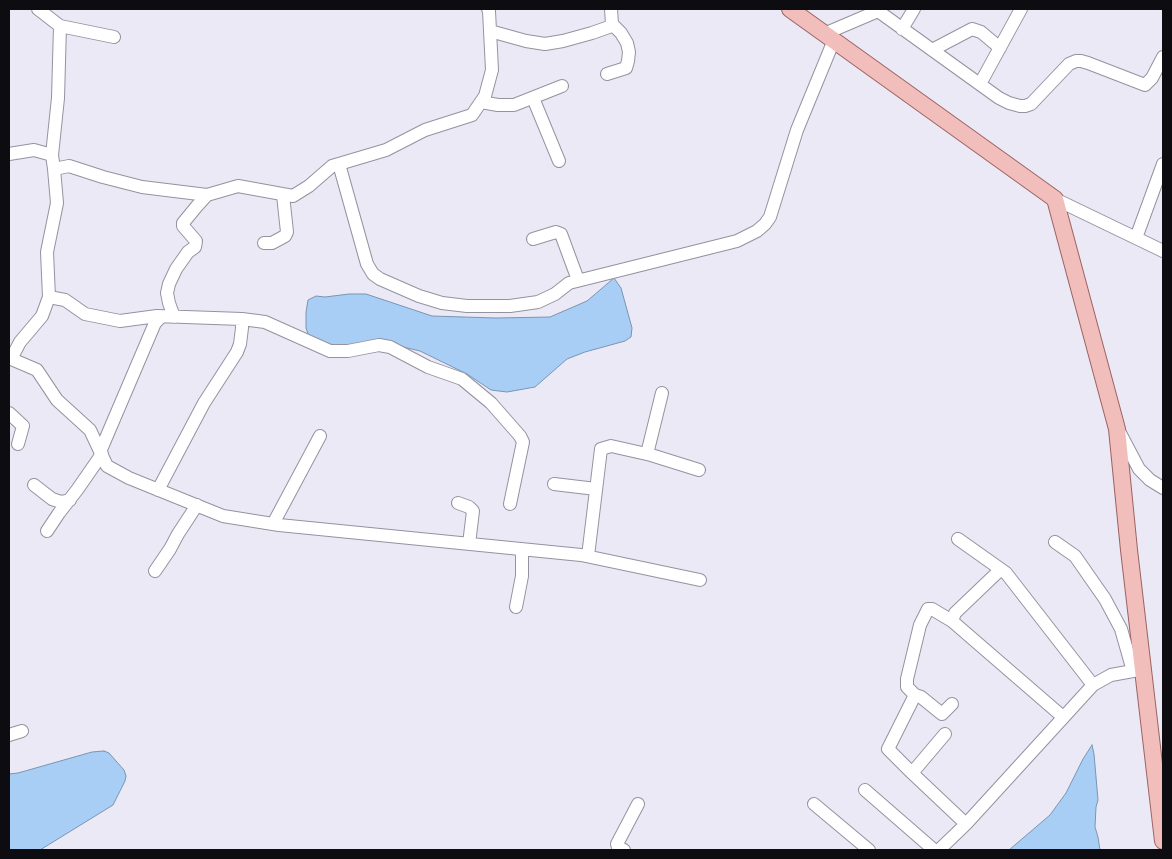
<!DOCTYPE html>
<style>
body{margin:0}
#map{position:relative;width:1172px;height:859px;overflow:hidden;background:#ece9f7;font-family:Commissioner,sans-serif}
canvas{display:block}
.frame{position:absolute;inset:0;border:10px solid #0d0c10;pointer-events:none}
</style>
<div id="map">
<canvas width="1172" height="859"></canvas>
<div class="frame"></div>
</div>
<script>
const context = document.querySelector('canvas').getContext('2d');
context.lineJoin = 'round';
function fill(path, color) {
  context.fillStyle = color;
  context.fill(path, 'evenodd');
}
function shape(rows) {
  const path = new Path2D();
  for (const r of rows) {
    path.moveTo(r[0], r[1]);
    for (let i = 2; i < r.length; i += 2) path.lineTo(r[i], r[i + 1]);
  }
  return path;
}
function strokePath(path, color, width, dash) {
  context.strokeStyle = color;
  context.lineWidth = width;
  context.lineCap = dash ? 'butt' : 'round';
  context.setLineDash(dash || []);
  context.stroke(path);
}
const water = shape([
 [614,278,621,288,632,328,631,337,625,341,585,352,567,359,535,387,507,392,491,390,467,374,420,351,382,342,341,349,318,342,308,334,306,328,306,312,308,300,316,296,325,297,349,294,366,294,432,316,496,318,550,317,587,301,614,278],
 [1092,745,1094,754,1098,800,1096,807,1095,827,1098,837,1100,850,1009,850,1050,815,1066,793,1083,759,1092,745],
 [104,751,109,753,124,770,126,776,125,781,113,805,40,850,9,850,9,774,18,773,92,752,104,751]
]);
fill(water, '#a8cef6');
strokePath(water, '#7a94b1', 1);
const minor = shape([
 [878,11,999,98,1009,103,1020,106,1025,106,1031,104,1069,64,1076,61,1081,61,1088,63,1145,85,1152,78,1163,57],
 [60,26,114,37],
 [902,29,914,9],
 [490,31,526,41,545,44,563,41,592,33,609,27,612,24,611,9],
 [824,34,878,11,881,9],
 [932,50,972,29,981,32,1000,48],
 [607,74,626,68,628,61,629,52,627,43,621,33,612,24],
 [980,84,1021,9],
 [533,98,559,161],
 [481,102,498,105,514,105,562,86],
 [9,154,34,150,52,155],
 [339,164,367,264,373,274,380,279,419,296,442,303,467,306,510,306,538,302,555,294,569,283,737,241,757,231,765,224,770,217,797,130,834,40],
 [54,169,69,166,103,177,142,187,207,195,238,186,293,196,309,186,332,166,386,150,425,130,472,115,485,96,492,70,489,11,488,9],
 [1055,199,1163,251],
 [1136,238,1163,164],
 [533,239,556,232,561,234,578,280],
 [264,243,272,243,285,236,287,232,283,195],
 [49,297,65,300,85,314,120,321,157,316,242,319,265,322,330,351,348,351,379,345,390,347,428,367,462,379,491,403,520,436,523,442,510,504],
 [174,317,169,303,167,293,169,284,176,269,188,252,195,247,196,241,183,226,183,223,197,206,207,195],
 [9,358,37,370,57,400,90,430,107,466,129,478,223,516,279,525,581,555,700,580],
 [11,359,20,342,42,316,49,297,47,252,57,203,54,169,52,155,58,98,60,26,38,9],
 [9,413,23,426,18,444],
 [1120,433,1139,469,1150,480,1163,488],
 [100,452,155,323,161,317],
 [647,454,662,393],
 [554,484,596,489],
 [34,485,52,499,61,502,70,500],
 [158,490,204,403,237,352,240,344,242,328,242,319],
 [458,503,469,507,473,511,469,544],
 [273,524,320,436],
 [47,531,59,513,77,490,102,454],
 [958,539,1006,573,1093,685],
 [1055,542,1075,556,1105,599,1121,629,1133,671],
 [588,556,601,449,611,446,651,455,699,470],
 [155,571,170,549,178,534,197,505],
 [516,607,522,576,522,549],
 [952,621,955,613,1000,570],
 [915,695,907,687,907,679,920,625,928,609,932,609,952,621,1063,717],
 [945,734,912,773,966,824],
 [9,735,22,731],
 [912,773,888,749,915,695,921,697,942,714,952,704],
 [865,790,934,850],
 [814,804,869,850],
 [624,850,618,847,617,844,638,804],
 [939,850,966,824,1093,685,1111,675,1133,671,1143,670]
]);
const major = shape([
 [790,9,1055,199,1117,429,1129,550,1163,841]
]);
strokePath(minor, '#95929f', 14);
strokePath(major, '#9b6362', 18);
strokePath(minor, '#fff', 12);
strokePath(major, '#f1bebb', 16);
</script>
